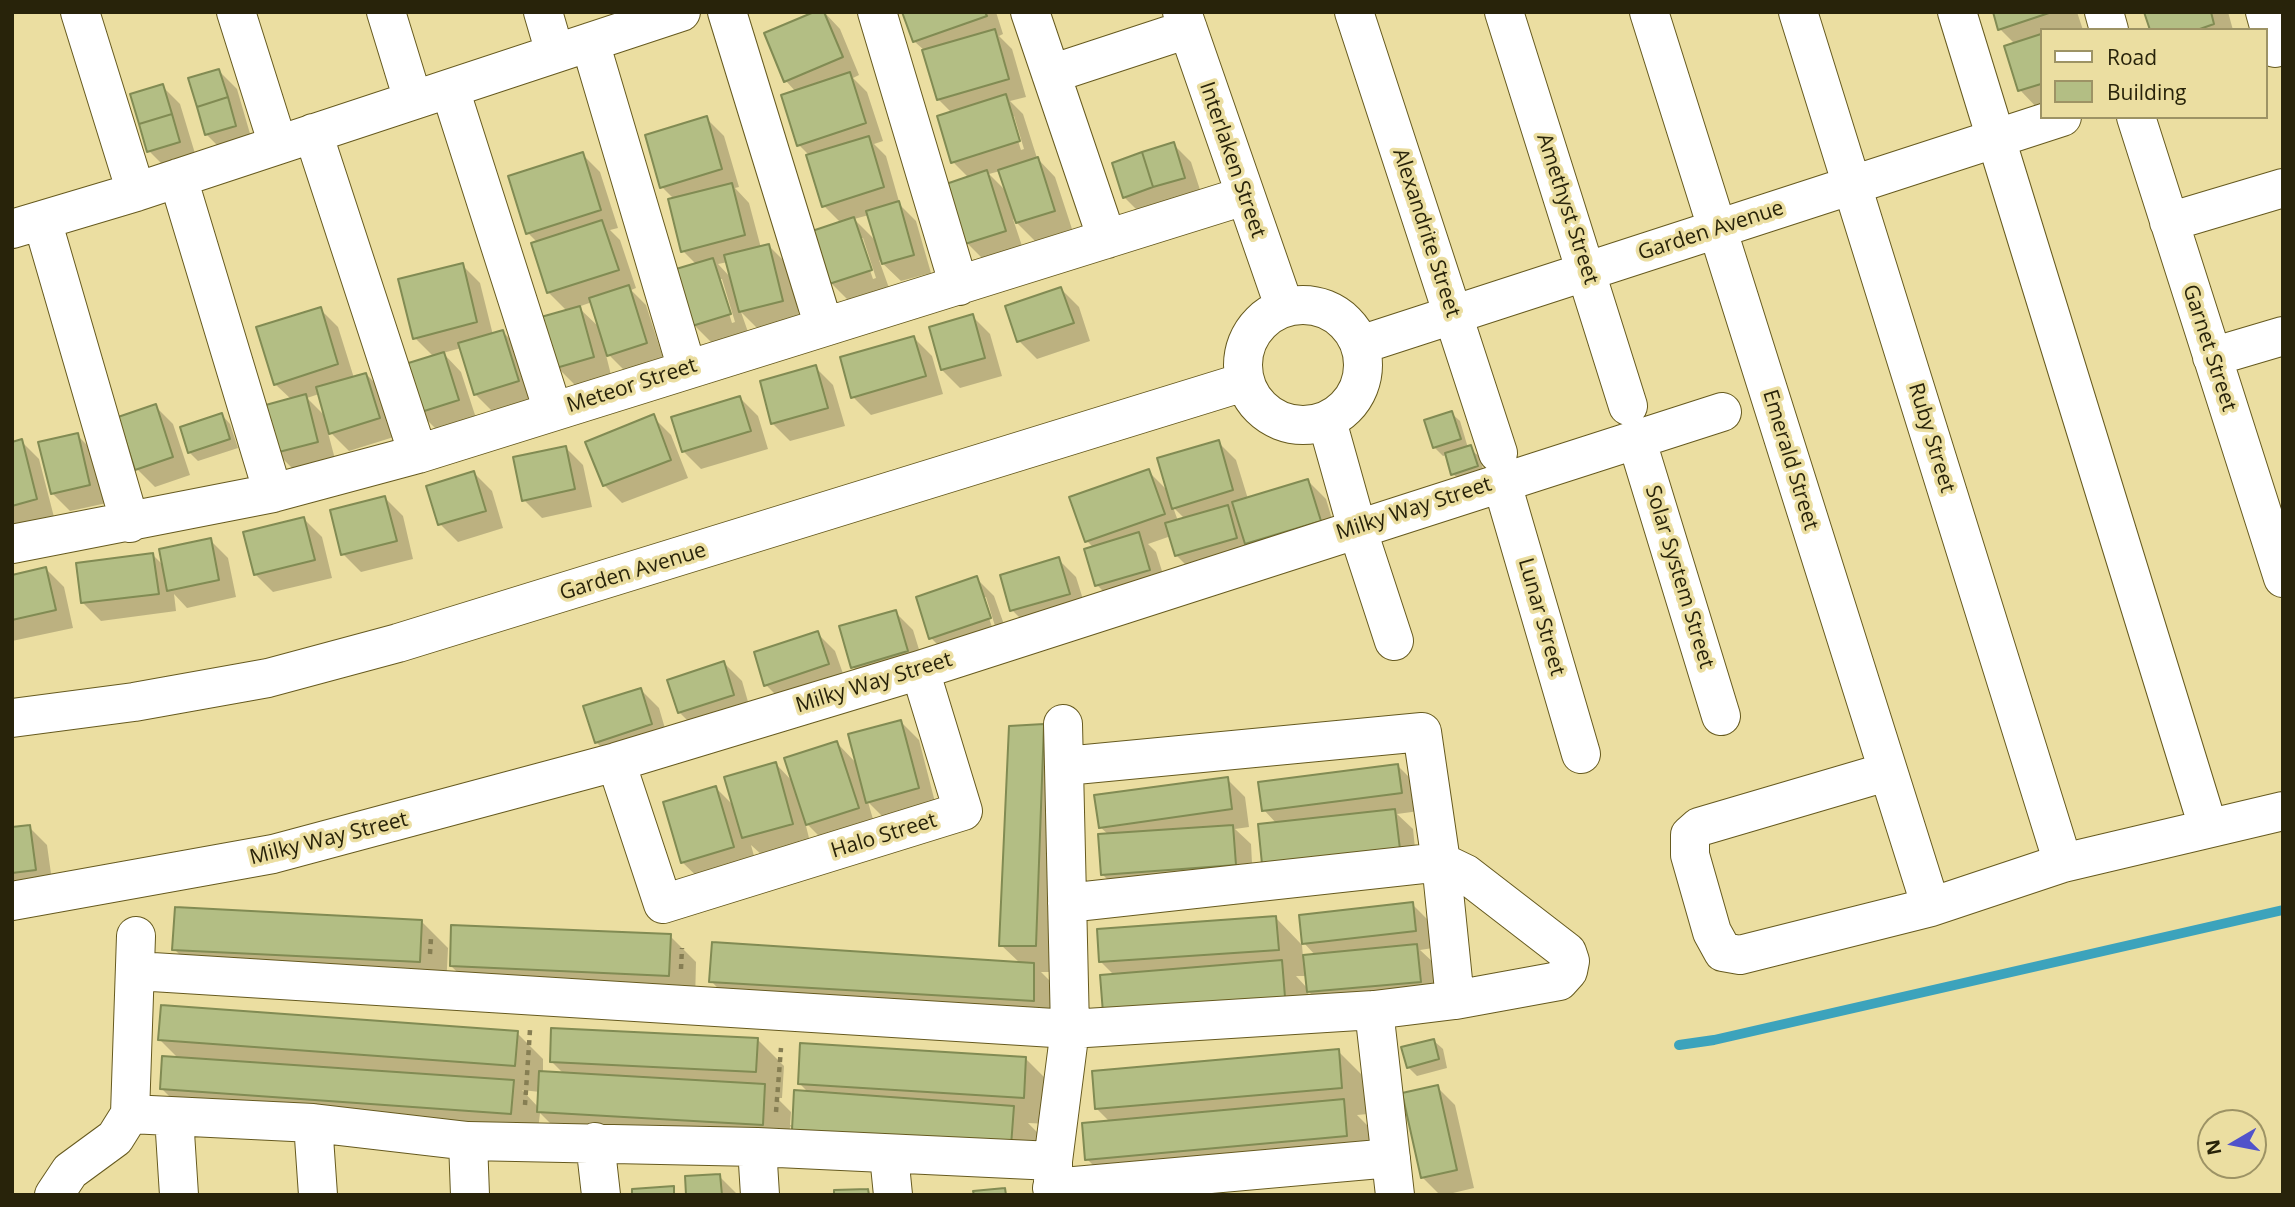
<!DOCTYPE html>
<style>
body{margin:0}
#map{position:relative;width:2295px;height:1207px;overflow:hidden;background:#ebdea1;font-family:"Open Sans",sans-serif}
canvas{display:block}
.frame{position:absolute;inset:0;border:14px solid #28230a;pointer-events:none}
.legend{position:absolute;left:2040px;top:28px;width:228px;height:91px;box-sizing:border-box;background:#ebdea1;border:2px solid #9d9365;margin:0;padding:9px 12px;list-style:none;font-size:21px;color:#28230a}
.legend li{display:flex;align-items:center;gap:14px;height:35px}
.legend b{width:35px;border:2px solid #9d9365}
.north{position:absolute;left:2197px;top:1109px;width:70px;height:70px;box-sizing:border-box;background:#ebdea1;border:2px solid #9d9365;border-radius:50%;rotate:260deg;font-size:19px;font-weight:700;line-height:28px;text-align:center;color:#28230a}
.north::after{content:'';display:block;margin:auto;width:24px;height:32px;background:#5153ca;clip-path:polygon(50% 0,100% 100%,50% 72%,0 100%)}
</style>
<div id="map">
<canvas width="2295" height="1207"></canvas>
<div class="frame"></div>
<ul class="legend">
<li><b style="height:9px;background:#fff"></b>Road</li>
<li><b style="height:19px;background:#b3be84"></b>Building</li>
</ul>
<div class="north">N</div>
</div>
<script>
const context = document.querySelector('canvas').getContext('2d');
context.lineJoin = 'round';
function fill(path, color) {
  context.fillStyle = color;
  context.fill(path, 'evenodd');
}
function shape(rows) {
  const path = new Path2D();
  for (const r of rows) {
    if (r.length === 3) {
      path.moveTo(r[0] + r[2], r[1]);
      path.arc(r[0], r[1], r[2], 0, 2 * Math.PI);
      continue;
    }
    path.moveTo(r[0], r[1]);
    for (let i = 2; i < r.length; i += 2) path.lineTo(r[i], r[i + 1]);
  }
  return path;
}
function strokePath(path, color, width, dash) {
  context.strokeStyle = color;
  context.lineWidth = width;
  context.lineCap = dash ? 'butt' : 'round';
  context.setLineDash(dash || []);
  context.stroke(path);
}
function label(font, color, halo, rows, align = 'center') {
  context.font = font + ' "Open Sans",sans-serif';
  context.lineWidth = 7;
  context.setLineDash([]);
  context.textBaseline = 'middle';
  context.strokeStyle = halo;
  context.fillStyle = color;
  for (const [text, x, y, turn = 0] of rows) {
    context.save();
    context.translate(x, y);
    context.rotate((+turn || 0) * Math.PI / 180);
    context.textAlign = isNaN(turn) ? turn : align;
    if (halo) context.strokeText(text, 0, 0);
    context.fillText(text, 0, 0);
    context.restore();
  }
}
fill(shape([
 [824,12,840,29,859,75,853,78,867,92,883,141,874,144,886,156,900,205,916,221,931,273,901,281,879,260,889,288,849,301,831,283,841,223,824,206,810,156,799,145,796,92,786,81],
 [869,215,877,242,854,219],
 [859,238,863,238,876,278,873,279],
 [904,12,996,12,1003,34,999,36,1012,49,1026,97,1010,101,1023,114,1037,158,1055,177,1072,229,1035,241,1013,219,1023,249,985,261,967,243,969,178,953,162,952,113,938,99,925,51,915,42],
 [1010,116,1014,116,1024,149,1021,150],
 [1000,171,1008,193,989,174],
 [1994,12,2077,12,2083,30,2041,30,2041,112,2020,90,2015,44,2000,29],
 [2146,12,2228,12,2233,30,2152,30],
 [219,71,237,89,253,144,224,152,206,134],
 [162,86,180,104,197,160,167,169,149,151],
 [706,118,724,136,739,187,735,188,749,203,761,248,769,246,787,264,800,319,758,329,741,312,748,332,712,343,694,325,697,265,683,251,674,199,662,187],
 [728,262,732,279,718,264],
 [718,279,722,279,735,322,732,323],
 [1173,144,1191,162,1202,196,1142,215,1124,197],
 [582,154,600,172,618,228,610,230,620,240,636,288,631,290,646,305,664,361,627,373,605,351,611,375,575,385,557,367,568,312,548,292,538,243,528,233],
 [592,302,601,329,578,307],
 [462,265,480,283,493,335,503,332,521,350,536,399,493,412,475,394,461,348,443,353,461,372,476,418,437,430,419,412,434,357,415,338],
 [1061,289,1079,307,1090,341,1037,359,1019,341],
 [320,309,338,327,354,378,366,374,384,392,397,436,349,451,327,429,335,459,294,470,276,452,292,400,275,384],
 [319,394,326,417,307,398],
 [972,316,990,334,1002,376,960,388,942,370],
 [914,338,932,356,943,394,871,415,853,397],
 [815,367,833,385,845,426,790,441,772,423],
 [740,398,758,416,768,449,701,469,683,451],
 [155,406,173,424,190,475,155,487,137,469],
 [1451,413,1460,421,1468,448,1479,456,1485,475,1462,482,1453,474,1447,455,1443,456,1434,447],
 [222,415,230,424,238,448,198,461,189,452],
 [653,417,671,435,688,478,622,503,604,485],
 [77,435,95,453,107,503,70,511,52,493],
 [21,441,39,459,54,517,12,528,12,444],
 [1218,442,1236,460,1248,499,1308,481,1326,499,1338,539,1194,573,1176,555,1171,536,1148,544,1156,552,1167,587,1115,603,1097,585,1094,548,1087,541,1148,471,1168,491],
 [1173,507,1185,519,1178,521],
 [565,447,583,465,592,507,542,518,524,500],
 [474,473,492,491,503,528,458,542,440,524],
 [385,498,403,516,413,559,361,572,343,554],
 [304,519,322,537,332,578,273,592,255,574],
 [210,540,228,558,236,597,187,608,174,594,176,611,101,621,83,603,153,555,164,566],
 [1058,559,1076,577,1087,612,1030,628,1012,610],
 [46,569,64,587,73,628,12,641,12,577],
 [976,578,994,596,1008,636,949,656,931,638],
 [982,597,986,597,995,626,992,627],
 [895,612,913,630,925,669,871,685,853,667],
 [817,633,835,651,846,682,784,703,766,685],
 [724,663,742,681,751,712,697,730,679,712],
 [641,690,659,708,669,742,614,760,596,742],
 [901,722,919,740,936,806,886,820,868,802,875,826,825,842,805,822,810,842,762,855,751,845,759,874,709,888,682,862,716,788,735,807,776,764,793,782,837,743,858,765],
 [1043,726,1070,752,1062,972,1041,972,1060,991,1060,1027,737,1008,711,981,1020,963,1001,945],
 [1398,766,1416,784,1419,811,1397,814,1413,829,1417,867,1277,824,1264,810],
 [1227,779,1245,797,1249,827,1235,829,1251,844,1253,883,1120,892,1102,874,1109,835,1100,827],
 [29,827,47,845,53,888,12,894,12,829],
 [1412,904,1430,922,1433,948,1420,950,1435,964,1438,999,1327,1010,1308,991,1311,1023,1115,976,1101,962,1276,918,1302,945,1303,957,1316,956,1304,943],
 [1296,976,1307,976,1308,989],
 [421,921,448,948,446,988,201,976,174,949],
 [670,936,696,962,695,1002,478,992,451,966],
 [517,1033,543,1059,543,1073,565,1075,552,1062,758,1040,784,1066,782,1098,777,1098,791,1112,790,1125,794,1126,809,1093,799,1083,1025,1058,1052,1085,1050,1124,1028,1123,1040,1135,1037,1171,820,1156,790,1126,789,1151,565,1138,540,1113,537,1139,188,1115,161,1088,179,1059,160,1040],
 [522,1090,540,1092,539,1108],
 [1434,1041,1443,1049,1447,1068,1417,1076,1408,1067],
 [1338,1051,1365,1078,1368,1114,1357,1115,1370,1128,1373,1162,1114,1186,1087,1159,1110,1122,1097,1109],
 [1437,1087,1455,1105,1474,1188,1453,1193,1462,1195,1440,1195,1423,1178],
 [719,1176,738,1195,688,1195]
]), '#0003');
strokePath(shape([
 [1679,1045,1714,1040,2283,910]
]), '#3ca3bc', 10);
const building = shape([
 [814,12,824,12,843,57,784,82,764,33,814,12],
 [902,12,985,12,987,16,913,42,902,12],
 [1993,12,2052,12,1998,30,1993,12],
 [2144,12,2211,12,2214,24,2197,30,2150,30,2144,12],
 [995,29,1009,79,937,100,922,50,995,29],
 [2041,34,2041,84,2018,91,2004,46,2041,34],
 [219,69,228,97,197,107,188,78,219,69],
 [850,72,866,123,797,146,781,95,850,72],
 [163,84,172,114,139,124,130,94,163,84],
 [1006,94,1020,141,951,163,937,116,1006,94],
 [228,97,236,126,205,135,197,107,228,97],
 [172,114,180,142,147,152,139,124,172,114],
 [707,116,722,169,660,188,645,135,707,116],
 [869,136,884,187,822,207,806,155,869,136],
 [1174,142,1185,178,1153,187,1142,152,1174,142],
 [583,152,601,210,526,234,508,176,583,152],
 [1142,152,1153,187,1123,198,1112,163,1142,152],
 [1038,157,1055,211,1016,223,998,170,1038,157],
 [987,170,1006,231,965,244,946,184,987,170],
 [732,183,745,235,681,252,668,199,732,183],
 [899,201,914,255,882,264,866,211,899,201],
 [854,217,872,270,829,284,812,231,854,217],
 [602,220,619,270,547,293,531,243,602,220],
 [769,244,783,301,739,312,724,255,769,244],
 [713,258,731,314,692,326,676,269,713,258],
 [463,263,477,322,413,339,398,279,463,263],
 [629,285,647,343,607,356,589,298,629,285],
 [1061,287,1074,323,1017,342,1005,306,1061,287],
 [580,306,594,357,556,368,541,317,580,306],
 [321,307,338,364,274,385,256,327,321,307],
 [973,314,985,358,941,370,929,327,973,314],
 [503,330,519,381,474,395,458,343,503,330],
 [914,336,926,376,851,398,840,357,914,336],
 [444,352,459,400,418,413,402,365,444,352],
 [816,365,828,408,771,424,760,381,816,365],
 [366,373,380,418,329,434,316,387,366,373],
 [306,394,318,442,275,453,262,406,306,394],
 [740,396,751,431,682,452,671,417,740,396],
 [156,404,173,457,135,470,118,417,156,404],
 [1452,411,1461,439,1433,448,1424,420,1452,411],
 [222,413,230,439,188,453,180,427,222,413],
 [654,414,671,460,603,486,585,442,654,414],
 [78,433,90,485,51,494,38,442,78,433],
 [22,439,37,499,12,506,12,442,22,439],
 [1219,440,1233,490,1172,509,1157,458,1219,440],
 [1471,445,1478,466,1451,475,1445,453,1471,445],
 [566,446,575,489,522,501,513,457,566,446],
 [1149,469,1165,514,1085,542,1069,497,1149,469],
 [474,471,486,511,438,525,426,486,474,471],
 [1308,479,1321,521,1245,544,1232,502,1308,479],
 [385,496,397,541,341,555,330,510,385,496],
 [1228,505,1237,538,1175,556,1165,523,1228,505],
 [304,517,315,560,254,575,243,532,304,517],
 [1139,532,1150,570,1095,586,1084,549,1139,532],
 [211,538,219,580,167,591,159,549,211,538],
 [153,553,159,594,81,603,76,563,153,553],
 [1059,557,1070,594,1010,611,1000,575,1059,557],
 [46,567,56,610,12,620,12,575,46,567],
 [977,576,991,618,929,639,916,597,977,576],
 [896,610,908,651,851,668,839,626,896,610],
 [818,631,829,664,764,686,754,652,818,631],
 [724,661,734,695,678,713,667,680,724,661],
 [641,688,652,724,595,743,583,706,641,688],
 [901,720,919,788,866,803,848,734,901,720],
 [1044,724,1036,946,999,946,1009,726,1044,724],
 [837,741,859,808,806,825,784,758,837,741],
 [776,762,793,824,742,838,724,777,776,762],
 [1398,764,1402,793,1262,811,1258,782,1398,764],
 [1228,777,1232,809,1099,828,1094,795,1228,777],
 [716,786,734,847,681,863,663,802,716,786],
 [1395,809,1400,849,1262,864,1258,824,1395,809],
 [30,825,36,870,12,873,12,827,30,825],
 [1233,825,1236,865,1101,875,1098,834,1233,825],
 [1413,902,1416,931,1302,944,1299,915,1413,902],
 [175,907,422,920,420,962,172,950,175,907],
 [1276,916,1279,950,1099,962,1097,929,1276,916],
 [451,925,671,934,669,976,450,966,451,925],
 [712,942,1034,963,1034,1001,709,982,712,942],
 [1417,944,1421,982,1307,992,1303,955,1417,944],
 [1282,960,1285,997,1103,1013,1100,975,1282,960],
 [161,1005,518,1031,515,1066,158,1040,161,1005],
 [551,1028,758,1038,756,1072,550,1062,551,1028],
 [1434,1039,1439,1059,1407,1068,1401,1047,1434,1039],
 [800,1043,1026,1057,1024,1098,798,1084,800,1043],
 [1339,1049,1342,1088,1095,1109,1092,1071,1339,1049],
 [162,1056,514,1080,511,1114,160,1089,162,1056],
 [539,1071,765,1084,763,1125,537,1112,539,1071],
 [1438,1085,1457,1170,1421,1178,1402,1093,1438,1085],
 [794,1090,1014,1106,1011,1146,792,1130,794,1090],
 [1344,1099,1347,1136,1085,1160,1082,1123,1344,1099],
 [720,1174,722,1195,686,1195,685,1176,720,1174],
 [674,1186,674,1195,632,1195,632,1189,674,1186],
 [1005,1188,1006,1195,974,1195,973,1191,1005,1188],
 [868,1189,869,1195,834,1195,834,1190,868,1189]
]);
fill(building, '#b3be84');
strokePath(building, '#818b53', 2);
const street = shape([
 [80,12,136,192],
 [236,12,278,145],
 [386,12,413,100],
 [543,12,555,53],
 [727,12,824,327],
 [877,12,959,286],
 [1030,12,1107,239],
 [1182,12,1284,306],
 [1354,12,1498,453],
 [1504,12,1628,406],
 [1649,12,1931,907],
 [1798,12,2063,863],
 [1957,12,2208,827],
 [2104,12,2109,30],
 [2265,12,2275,48],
 [590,42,687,369],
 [1051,74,1188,29],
 [450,89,553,411],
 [2136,117,2283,578],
 [313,133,418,454],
 [178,178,273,493],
 [42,220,130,523],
 [2169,222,2283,188],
 [12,229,136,192,681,12],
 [1303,365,60],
 [1360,345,2062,117],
 [2212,357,2283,336],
 [1327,421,1357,528,1394,641],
 [1636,438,1721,716],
 [1501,480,1581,754],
 [12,544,273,493,418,454,1244,196],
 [12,718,134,702,268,678,398,643,1244,382],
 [616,762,663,904,963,811,920,670],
 [1886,772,1699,827,1690,835,1690,855,1712,932,1723,952,1740,955,1931,907,2063,863,2283,811],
 [12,901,273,854,616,762,920,670,1722,412],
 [1067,903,1441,862,1455,1000],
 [136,971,1070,1029,1374,1010,1455,1000,1559,981,1568,971,1570,961,1567,952,1466,874,1441,862,1422,732,1065,766],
 [1374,1010,1395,1195],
 [130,1114,313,1123,468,1141,757,1147,1053,1161],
 [174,1117,179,1195],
 [313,1123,318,1195],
 [468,1141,470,1195],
 [595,1142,601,1195],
 [757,1147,760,1195],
 [889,1155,893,1195],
 [1052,1188,1391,1158],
 [54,1195,70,1171,115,1138,130,1114,136,936],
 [1053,1195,1053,1161,1070,1029,1063,724]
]);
strokePath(street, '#665a1f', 40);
strokePath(shape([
 [430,954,431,938],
 [681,969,682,948],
 [525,1105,530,1030],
 [776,1112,781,1048]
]), '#867e53', 4.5, [5, 5]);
strokePath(street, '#fff', 38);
label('21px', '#28230a', '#ebdea1', [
 ["Interlaken Street",1232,160,71],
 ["Amethyst Street",1567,209,72],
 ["Garden Avenue",1711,231,-18],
 ["Alexandrite Street",1426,233,72],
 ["Garnet Street",2209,348,72],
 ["Meteor Street",632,386,-18],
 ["Ruby Street",1931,438,73],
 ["Emerald Street",1790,460,73],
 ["Milky Way Street",1414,509,-18],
 ["Garden Avenue",633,572,-17],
 ["Solar System Street",1679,577,73],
 ["Lunar Street",1541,617,74],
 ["Milky Way Street",874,683,-17],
 ["Halo Street",884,836,-17],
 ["Milky Way Street",329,839,-14]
]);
</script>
